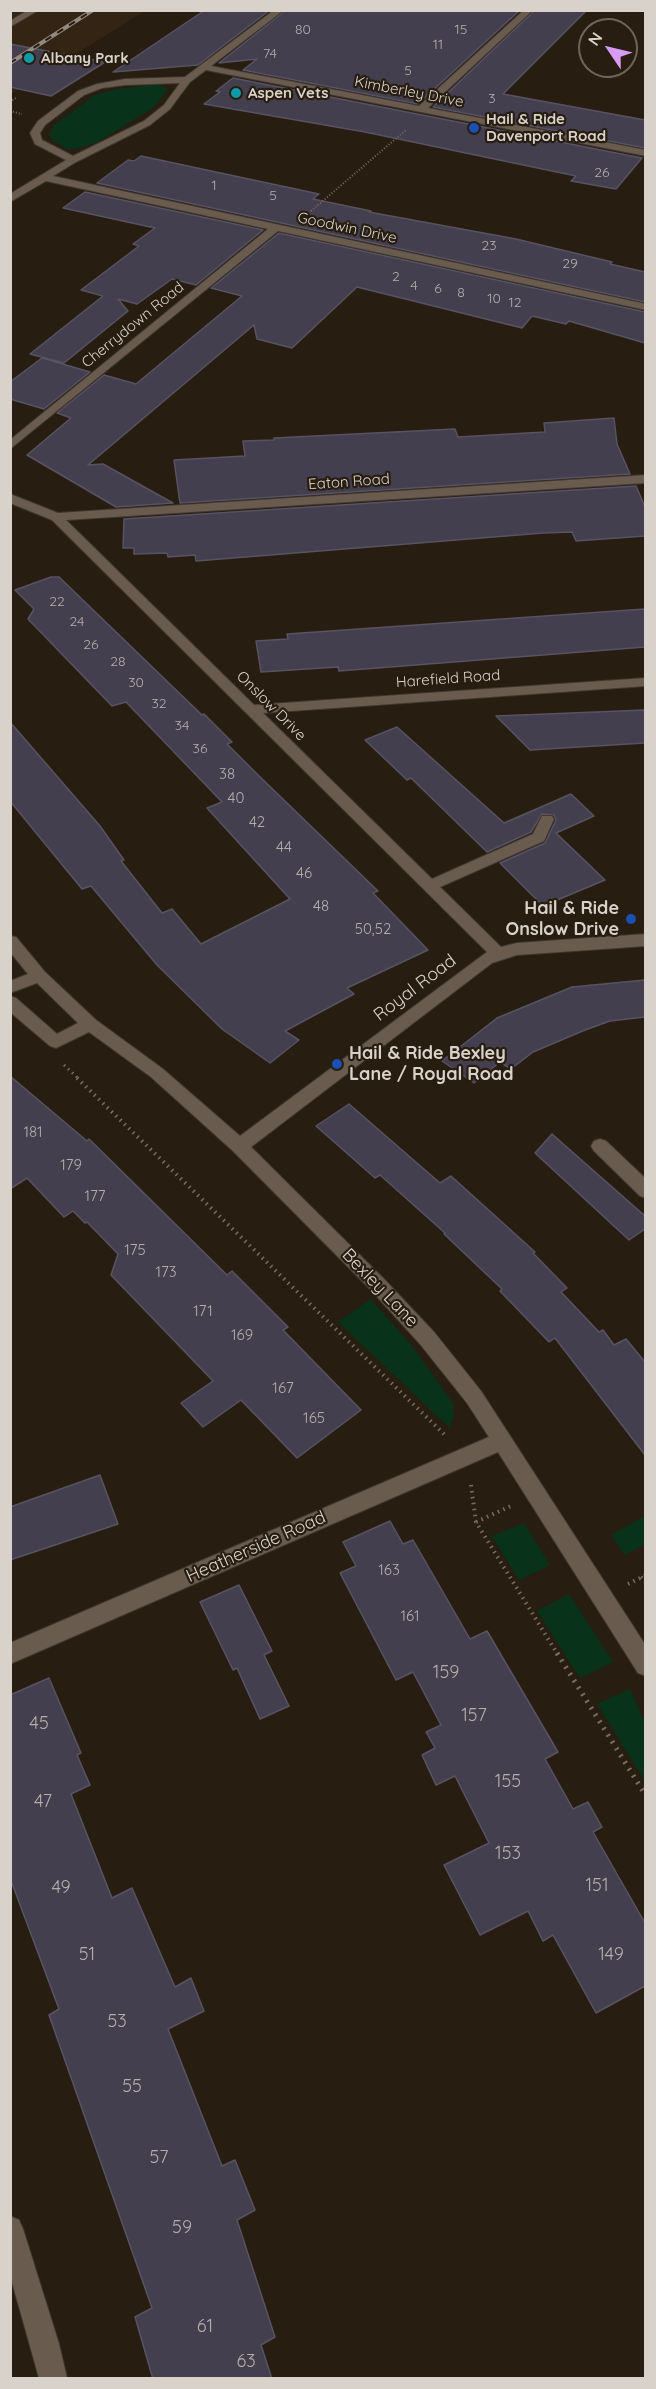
<!DOCTYPE html>
<style>
body{margin:0}
#map{position:relative;width:656px;height:2389px;overflow:hidden;background:#281d11;font-family:Quicksand,sans-serif}
canvas{display:block}
.frame{position:absolute;inset:0;border:12px solid #d9d2ca;pointer-events:none}
.north{position:absolute;left:578px;top:18px;width:60px;height:60px;box-sizing:border-box;background:#281d11;border:2px solid #6f655b;border-radius:50%;rotate:305deg;font-size:16px;font-weight:700;line-height:24px;text-align:center;color:#d9d2ca}
.north::after{content:'';display:block;margin:auto;width:21px;height:27px;background:#d89bf8;clip-path:polygon(50% 0,100% 100%,50% 72%,0 100%)}
</style>
<div id="map">
<canvas width="656" height="2389"></canvas>
<div class="frame"></div>
<div class="north">N</div>
</div>
<script>
const context = document.querySelector('canvas').getContext('2d');
context.lineJoin = 'round';
function fill(path, color) {
  context.fillStyle = color;
  context.fill(path, 'evenodd');
}
function shape(rows) {
  const path = new Path2D();
  for (const r of rows) {
    path.moveTo(r[0], r[1]);
    for (let i = 2; i < r.length; i += 2) path.lineTo(r[i], r[i + 1]);
  }
  return path;
}
function strokePath(path, color, width, dash) {
  context.strokeStyle = color;
  context.lineWidth = width;
  context.lineCap = dash ? 'butt' : 'round';
  context.setLineDash(dash || []);
  context.stroke(path);
}
function label(font, color, halo, rows, align = 'center') {
  context.font = font + ' Quicksand,sans-serif';
  context.lineWidth = 4.5;
  context.setLineDash([]);
  context.textBaseline = 'middle';
  context.strokeStyle = halo;
  context.fillStyle = color;
  for (const [text, x, y, turn = 0] of rows) {
    context.save();
    context.translate(x, y);
    context.rotate((+turn || 0) * Math.PI / 180);
    context.textAlign = isNaN(turn) ? turn : align;
    if (halo) context.strokeText(text, 0, 0);
    context.fillText(text, 0, 0);
    context.restore();
  }
}
fill(shape([
 [11,11,145,11,11,94]
]), '#342413');
fill(shape([
 [151,85,159,85,168,89,154,107,98,142,76,149,67,149,54,141,49,135,53,126,95,95,117,89],
 [371,1299,412,1346,453,1403,454,1415,450,1428,338,1322],
 [645,1516,645,1544,625,1555,611,1535],
 [524,1523,550,1565,519,1580,492,1536],
 [569,1594,613,1662,580,1678,537,1611],
 [630,1689,645,1723,645,1781,597,1704]
]), '#08331a');
const building = shape([
 [205,10,270,10,198,65,113,72,205,10],
 [286,10,520,10,418,104,243,70,257,59,219,63,286,10],
 [535,10,587,10,503,94,645,120,645,148,433,107,535,10],
 [10,44,105,62,51,96,10,87,10,44],
 [233,78,642,158,616,189,571,181,576,176,365,132,204,104,220,92,216,91,233,78],
 [141,156,319,194,313,199,371,211,369,212,516,239,612,262,610,264,645,272,645,302,97,183,128,160,134,161,141,156],
 [85,192,263,230,196,285,172,279,137,304,118,299,128,311,64,363,30,354,103,296,81,290,139,246,133,244,155,228,63,208,85,192],
 [279,233,645,312,645,343,569,321,566,324,532,316,522,328,357,287,292,348,257,339,254,325,88,465,103,464,173,503,116,507,27,455,71,418,57,413,104,375,136,384,242,296,211,288,279,233],
 [42,358,90,372,44,409,10,399,10,382,42,358],
 [614,418,617,444,630,474,180,503,174,460,245,456,243,441,274,440,274,438,455,429,458,437,545,432,544,423,614,418],
 [636,486,645,507,645,536,576,541,572,532,543,533,196,561,195,555,168,557,167,553,134,554,134,548,123,548,124,519,636,486],
 [51,577,59,577,202,715,204,714,232,742,227,744,257,774,378,891,373,893,428,950,347,988,354,994,285,1031,299,1040,270,1063,222,1029,157,965,91,886,82,889,10,801,10,722,100,826,124,860,121,861,162,913,172,909,201,944,290,899,207,808,222,802,126,702,112,706,28,619,34,609,15,590,51,577],
 [645,609,645,647,339,671,338,667,261,672,256,641,288,639,287,634,645,609],
 [645,710,645,743,530,750,496,716,645,710],
 [397,727,504,823,571,794,594,816,556,833,605,880,543,906,500,863,545,843,556,820,554,815,542,814,531,832,487,852,411,778,407,780,365,740,397,727],
 [645,980,645,1017,610,1021,585,1030,533,1052,511,1069,500,1062,474,1083,442,1061,497,1018,572,987,645,980],
 [10,1076,87,1141,89,1139,227,1275,232,1271,288,1327,283,1330,361,1410,297,1458,241,1400,203,1427,181,1403,213,1381,111,1275,118,1254,87,1222,85,1223,73,1211,64,1217,27,1178,10,1189,10,1076],
 [349,1104,440,1183,451,1176,535,1252,533,1253,567,1288,561,1292,599,1332,603,1330,614,1345,626,1339,645,1362,645,1455,555,1338,549,1342,500,1291,502,1289,444,1234,445,1233,380,1175,375,1178,316,1126,349,1104],
 [552,1134,645,1216,645,1229,629,1240,535,1153,552,1134],
 [100,1475,118,1524,10,1560,10,1507,100,1475],
 [390,1521,403,1544,413,1540,470,1639,487,1631,558,1752,545,1759,573,1809,588,1802,602,1827,593,1832,645,1923,645,1986,596,2013,553,1935,543,1941,528,1911,480,1935,444,1865,489,1843,455,1776,436,1785,422,1755,435,1748,426,1732,441,1725,413,1672,396,1680,340,1573,356,1566,343,1542,390,1521],
 [239,1585,272,1651,264,1655,289,1706,260,1719,237,1668,233,1670,200,1602,239,1585],
 [49,1678,81,1753,77,1755,90,1785,71,1794,112,1898,132,1888,175,1987,191,1978,204,2011,168,2029,222,2166,235,2160,255,2210,237,2220,275,2337,261,2345,272,2379,153,2379,135,2317,152,2308,49,2015,59,2009,10,1878,10,1695,49,1678]
]);
fill(building, '#433f4e');
strokePath(building, '#585363', 1.5);
const minor = shape([
 [28,10,39,10,10,27,10,21,28,10],
 [274,10,284,10,211,66,419,106,524,10,533,10,428,108,646,150,646,156,206,70,190,82,170,109,150,125,76,162,53,176,646,304,646,310,278,231,10,449,10,440,268,229,46,181,10,202,10,194,66,160,35,144,30,133,38,121,78,91,97,84,125,79,185,77,274,10],
 [180,83,164,105,144,121,73,156,42,140,40,133,45,125,84,95,102,88,125,85,180,83],
 [646,475,646,483,66,520,254,705,646,678,646,686,263,713,432,879,533,834,542,816,552,816,554,819,544,841,440,887,501,947,517,943,646,934,646,946,517,955,492,963,251,1147,385,1280,434,1332,481,1391,646,1646,646,1676,638,1673,498,1452,10,1664,10,1643,489,1437,467,1403,420,1344,371,1290,233,1151,151,1077,89,1032,56,1048,50,1046,10,1012,10,996,16,998,57,1034,78,1023,37,983,10,993,10,981,28,974,10,952,10,936,16,937,45,972,96,1020,163,1069,240,1136,487,952,52,520,10,503,10,494,58,513,646,475],
 [600,1139,606,1141,646,1179,646,1198,640,1196,594,1151,591,1146,594,1141,600,1139],
 [10,2216,19,2220,23,2229,59,2344,67,2378,39,2378,10,2275,10,2216]
]);
strokePath(minor, '#403831', 2);
strokePath(shape([
 [10,102,16,98],
 [10,111,22,114],
 [311,211,406,130]
]), '#766d63', 2, [1, 2]);
strokePath(shape([
 [64,1065,79,1079]
]), '#766d63', 3, [1.5, 4]);
strokePath(shape([
 [77,1078,446,1436],
 [471,1485,476,1522,558,1655],
 [476,1522,511,1506],
 [641,1577,646,1583],
 [628,1584,646,1575]
]), '#766d63', 4, [1.5, 4.5]);
strokePath(shape([
 [557,1653,646,1796]
]), '#766d63', 5, [2, 6]);
fill(minor, '#695c4f');
const rail = shape([
 [10,63,93,10]
]);
strokePath(rail, '#928980', 4);
strokePath(rail, '#281d11', 2, [7]);
for (const [x, y, r, color] of [
 [29,58,6,"#0f9aa8"],
 [236,93,6,"#0f9aa8"],
 [474,128,6,"#1a4fb4"],
 [631,919,6,"#1a4fb4"],
 [337,1064,6,"#1a4fb4"]
]) {
  const dot = new Path2D();
  dot.arc(x, y, r, 0, 2 * Math.PI);
  context.fillStyle = color;
  context.fill(dot);
  strokePath(dot, '#281d11', 2);
}
label('14px', '#b4adab', null, [
 ["80",303,30],
 ["15",461,30],
 ["11",438,45],
 ["74",270,54],
 ["5",408,71],
 ["3",492,99],
 ["26",602,173],
 ["1",214,186],
 ["5",273,196],
 ["23",489,246],
 ["29",570,264],
 ["2",396,277],
 ["4",414,286],
 ["6",438,289],
 ["8",461,293],
 ["10",494,299],
 ["12",515,303],
 ["22",57,602],
 ["24",77,622],
 ["26",91,645],
 ["28",118,662],
 ["30",136,683],
 ["32",159,704],
 ["34",182,726],
 ["36",200,749]
]);
label('bold 15px', '#d9d2ca', '#281d11', [
 ["Albany Park",41,58],
 ["Aspen Vets",248,93],
 ["Hail & Ride",486,119],
 ["Davenport Road",486,136]
], 'left');
label('15px', '#d9d2ca', '#281d11', [
 ["Kimberley Drive",409,92,11],
 ["Goodwin Drive",347,228,12],
 ["Cherrydown Road",133,325,-39],
 ["Eaton Road",349,482,-4],
 ["Harefield Road",448,679,-4],
 ["Onslow Drive",271,706,45]
]);
label('15px', '#b4adab', null, [
 ["38",227,774],
 ["40",236,798],
 ["42",257,822],
 ["44",284,847],
 ["46",304,873],
 ["48",321,906],
 ["50,52",373,929],
 ["181",33,1132],
 ["179",71,1165],
 ["177",95,1196],
 ["175",135,1250],
 ["173",166,1272],
 ["171",203,1311],
 ["169",242,1335],
 ["167",283,1388],
 ["165",314,1418],
 ["163",389,1570],
 ["161",410,1616]
]);
label('bold 18px', '#d9d2ca', '#281d11', [
 ["Hail & Ride",619,909],
 ["Onslow Drive",619,930],
 ["Hail & Ride Bexley",349,1054,"left"],
 ["Lane / Royal Road",349,1075,"left"]
], 'right');
label('18px', '#d9d2ca', '#281d11', [
 ["Royal Road",415,988,-37],
 ["Bexley Lane",380,1288,46],
 ["Heatherside Road",256,1547,-24]
]);
label('18px', '#b4adab', null, [
 ["159",446,1673],
 ["157",474,1716],
 ["45",39,1724],
 ["155",508,1782],
 ["47",43,1802],
 ["153",508,1854],
 ["151",597,1886],
 ["49",61,1888],
 ["51",87,1955],
 ["149",611,1955],
 ["53",117,2022],
 ["55",132,2087],
 ["57",159,2158],
 ["59",182,2228],
 ["61",205,2327],
 ["63",246,2362]
]);
</script>
